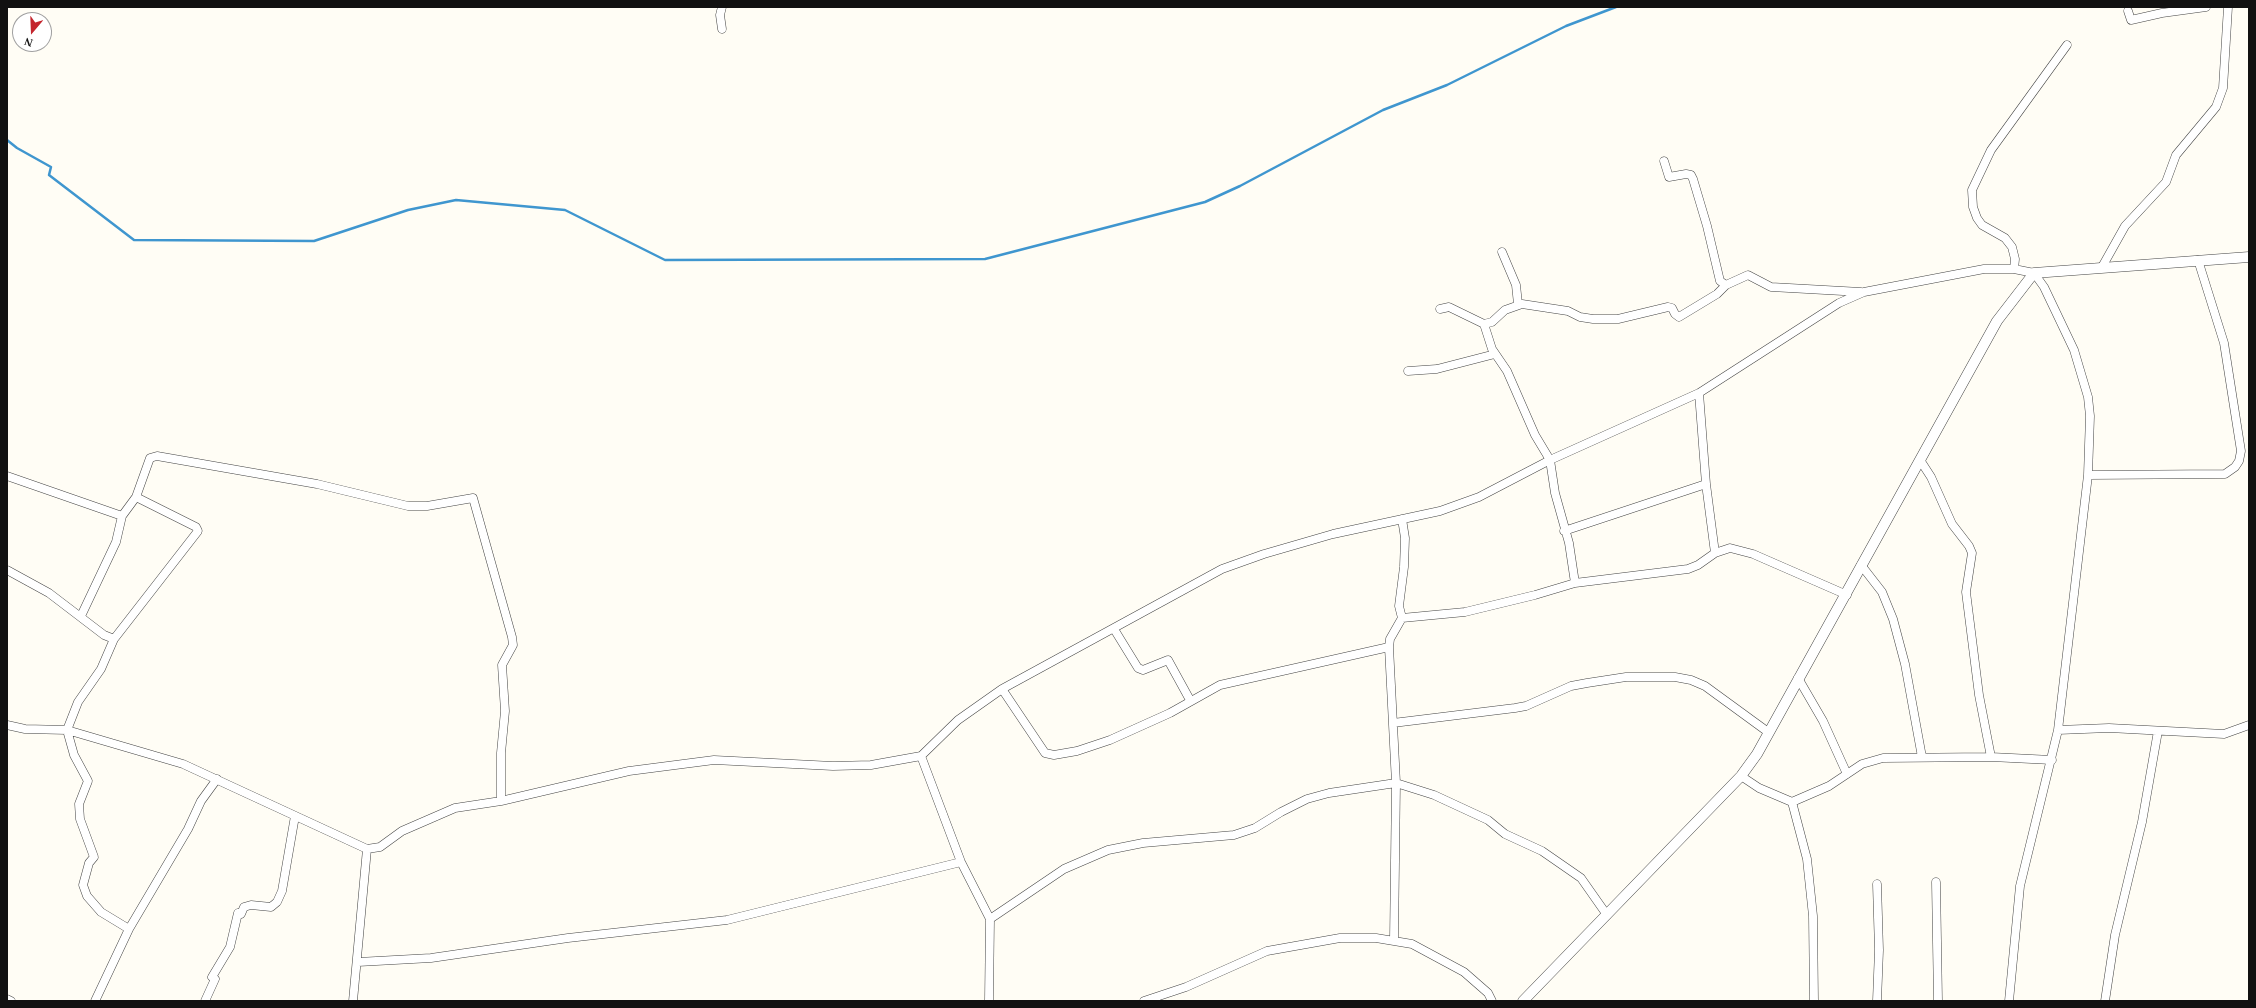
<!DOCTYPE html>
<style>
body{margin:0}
#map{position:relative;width:2256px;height:1008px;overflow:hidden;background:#fffdf5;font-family:"Times New Roman",serif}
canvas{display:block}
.frame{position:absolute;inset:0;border:8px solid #111;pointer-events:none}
.north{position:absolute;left:12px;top:12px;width:40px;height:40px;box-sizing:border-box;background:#fff;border:1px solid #a0a0a0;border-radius:50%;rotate:199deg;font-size:11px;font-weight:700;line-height:16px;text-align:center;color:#111}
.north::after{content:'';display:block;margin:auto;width:14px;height:18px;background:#c4262e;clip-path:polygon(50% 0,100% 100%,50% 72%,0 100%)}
</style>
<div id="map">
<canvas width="2256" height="1008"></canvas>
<div class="frame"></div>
<div class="north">N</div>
</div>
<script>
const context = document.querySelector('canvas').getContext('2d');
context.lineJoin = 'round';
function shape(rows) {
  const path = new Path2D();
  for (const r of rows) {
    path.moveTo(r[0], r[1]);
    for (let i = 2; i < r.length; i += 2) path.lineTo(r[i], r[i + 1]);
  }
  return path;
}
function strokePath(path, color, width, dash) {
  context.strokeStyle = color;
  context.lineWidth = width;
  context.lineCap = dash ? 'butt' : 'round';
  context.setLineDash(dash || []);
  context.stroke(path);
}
strokePath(shape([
 [7,140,17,148,51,167,49,175,134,240,314,241,408,210,456,200,565,210,665,260,985,259,1205,202,1240,186,1383,110,1447,85,1566,26,1616,7]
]), '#3f96cf', 2.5);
const minor = shape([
 [722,7,720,15,722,29],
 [2128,11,2131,20,2162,13,2206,7],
 [1664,161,1669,177,1686,174,1691,175,1693,179,1707,226,1720,281,1726,285,1748,275,1771,287,1861,292],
 [1502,252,1516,285,1518,304],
 [2102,267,2125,226,2166,182,2176,155,2216,107,2223,88,2228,7],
 [2014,269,2015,259,2012,247,2005,238,1982,225,1977,218,1973,207,1972,190,1991,150,2067,45],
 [1440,309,1449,307,1484,324,1492,322,1505,310,1522,304,1568,311,1580,317,1593,319,1618,319,1668,307,1672,308,1675,314,1679,317,1717,294,1726,285],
 [1484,324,1492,349,1507,371,1535,435,1550,460,1555,493,1569,543,1575,583],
 [1408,371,1437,369,1495,354],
 [1699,393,1706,484,1715,553],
 [1920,460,1931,477,1952,524,1969,546,1972,553,1966,592,1979,695,1991,757],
 [2088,475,2225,474,2235,467,2239,461,2241,451,2224,343,2198,260],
 [7,476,122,516],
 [1564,531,1706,484],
 [1861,565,1882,592,1893,619,1905,664,1922,757],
 [7,570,49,593,104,635,114,639,101,669,78,702,67,730,74,755,88,781,79,804,80,819,94,857,89,863,83,885,87,896,101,912,129,929],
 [81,616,116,542,122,516,136,497,150,458,157,456,317,484,408,506,427,506,473,498,512,637,513,645,502,665,505,711,501,753,501,801],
 [1402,618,1465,612,1535,595,1575,583,1688,569,1698,565,1715,553,1730,548,1753,554,1847,595],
 [1114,629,1138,668,1143,670,1168,660,1190,700],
 [114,639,198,531,196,527,136,497],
 [1798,678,1823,721,1847,774],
 [1002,689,1045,753,1054,755,1077,751,1110,740,1170,713,1220,685,1389,647],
 [1393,723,1515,708,1526,706,1571,686,1587,683,1626,677,1675,677,1691,680,1705,686,1768,732],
 [7,725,25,729,67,730,183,764,367,849,380,847,402,831,455,808,501,801,629,771,714,760,833,766,871,765,921,756,958,720,1002,689,1222,569,1264,554,1333,534,1440,511,1479,497,1550,460,1699,393,1839,303,1864,292,1984,269,2014,269,2034,273,2044,287,2074,350,2088,397,2090,416,2088,475,2058,730,2020,886,2009,1001],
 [2058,730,2109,728,2224,734,2249,725],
 [921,756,961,862,990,919,989,1001],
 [1741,776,1759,788,1792,802,1829,786,1862,764,1883,758,1991,757,2052,760],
 [1792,802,1807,859,1813,916,1814,1001],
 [1936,882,1938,1001],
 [990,919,1064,869,1108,850,1143,843,1234,835,1255,828,1281,812,1307,799,1329,793,1396,783,1434,795,1488,820,1505,834,1542,851,1581,878,1607,915],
 [1394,940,1396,783,1389,647,1390,639,1402,618,1399,606,1404,567,1405,538,1402,519],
 [358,962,431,958,568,938,727,920,961,862],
 [7,999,11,1001],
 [95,1001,129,929,188,829,201,801,217,779],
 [205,1001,215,979,212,977,230,947,238,913,241,914,244,907,251,905,271,907,277,902,282,891,295,816],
 [353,1001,367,849],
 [1144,1001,1186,987,1267,951,1340,938,1376,938,1412,944,1464,972,1488,993,1492,1001],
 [1877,1001,1879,950,1877,884],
 [2105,1001,2115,935,2142,822,2158,731]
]);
const tertiary = shape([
 [1523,1001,1741,776,1757,754,1997,321,2034,273,2249,257]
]);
strokePath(minor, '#444', 9);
strokePath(tertiary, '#444', 11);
strokePath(minor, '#fff', 8);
strokePath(tertiary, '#fff', 10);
</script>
